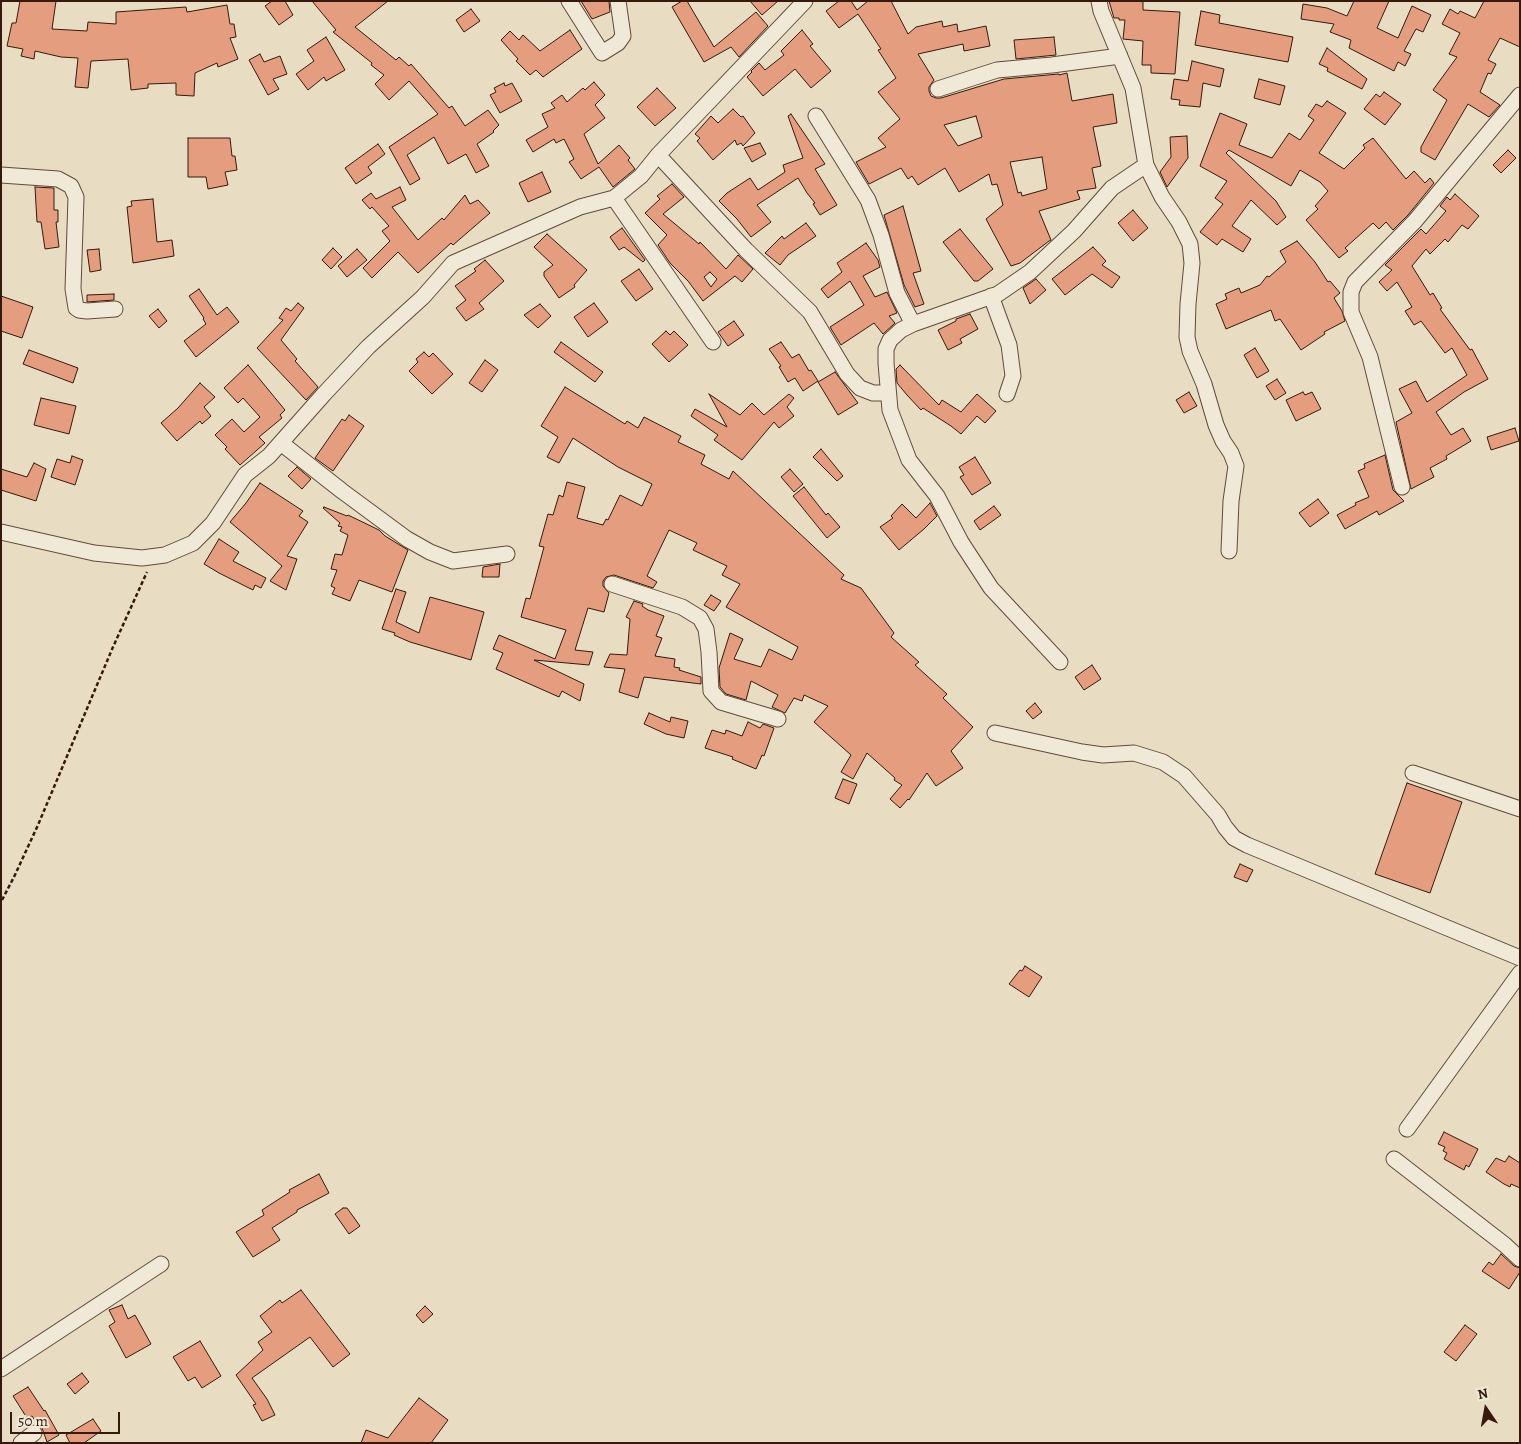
<!DOCTYPE html>
<style>
body{margin:0}
#map{position:relative;width:1521px;height:1444px;overflow:hidden;background:#e8ddc3;font-family:Alegreya,serif}
canvas{display:block}
.frame{position:absolute;inset:0;border:2px solid #36190c;pointer-events:none}
.north{position:absolute;left:1461px;top:1384px;width:50px;height:50px;-webkit-text-stroke:4px #f0e9d8;paint-order:stroke;rotate:348deg;font-size:14px;font-weight:700;line-height:20px;text-align:center;color:#36190c}
.north::after{content:'';display:block;margin:auto;width:18px;height:22px;background:#36190c;clip-path:polygon(50% 0,100% 100%,50% 72%,0 100%)}
.scale{position:absolute;left:10px;top:1412px;width:110px;height:22px;box-sizing:border-box;border:2px solid #36190c;border-top:0;padding-left:6px;font-size:15px;line-height:18px;white-space:nowrap;color:#36190c;-webkit-text-stroke:4px #f0e9d8;paint-order:stroke}
</style>
<div id="map">
<canvas width="1521" height="1444"></canvas>
<div class="frame"></div>
<div class="north">N</div>
<div class="scale">50 m</div>
</div>
<script>
const context = document.querySelector('canvas').getContext('2d');
context.lineJoin = 'round';
function fill(path, color) {
  context.fillStyle = color;
  context.fill(path, 'evenodd');
}
function shape(rows) {
  const path = new Path2D();
  for (const r of rows) {
    path.moveTo(r[0], r[1]);
    for (let i = 2; i < r.length; i += 2) path.lineTo(r[i], r[i + 1]);
  }
  return path;
}
function strokePath(path, color, width, dash) {
  context.strokeStyle = color;
  context.lineWidth = width;
  context.lineCap = dash ? 'butt' : 'round';
  context.setLineDash(dash || []);
  context.stroke(path);
}
const building = shape([
 [20,1,56,1,52,29,87,31,88,22,116,24,116,12,186,7,187,12,227,5,230,24,234,24,236,37,230,38,238,59,218,67,217,63,195,73,194,96,176,95,176,83,148,84,148,88,131,90,128,59,91,61,88,88,75,87,78,58,61,57,35,51,34,59,21,56,23,49,7,46,12,23,16,23,20,1],
 [272,1,285,1,293,15,279,25,265,6,272,1],
 [312,1,388,1,355,27,396,60,399,57,409,66,411,64,449,108,452,106,465,126,488,110,499,125,493,131,494,132,477,144,489,166,476,173,466,154,448,164,434,137,407,155,420,179,410,185,389,147,438,114,409,81,389,100,375,84,384,75,371,65,372,63,333,32,336,30,312,1],
 [581,1,609,1,610,12,592,19,581,1],
 [682,1,687,1,714,47,756,12,768,26,739,57,731,47,704,62,672,7,682,1],
 [750,1,778,1,762,15,750,1],
 [839,1,851,1,857,10,868,1,891,1,908,34,916,27,942,21,943,27,957,24,958,32,986,26,990,46,964,51,963,44,918,54,934,80,929,87,929,91,931,96,936,98,941,98,1004,79,1059,74,1059,75,1067,73,1072,101,1113,94,1117,123,1093,127,1101,166,1092,168,1096,188,1077,191,1080,199,1039,211,1051,240,1049,241,1020,263,1011,266,986,219,1003,205,997,184,992,185,989,174,959,192,945,168,918,185,912,176,908,179,901,168,869,184,856,162,886,147,878,138,900,119,878,92,896,78,878,50,881,49,858,14,839,28,826,11,839,1],
 [976,116,982,137,958,146,944,125,976,116],
 [1042,157,1047,189,1022,196,1021,192,1018,193,1010,162,1042,157],
 [1109,1,1143,1,1143,10,1180,12,1175,74,1151,73,1151,65,1142,65,1143,41,1123,39,1125,20,1119,20,1119,18,1114,18,1109,1],
 [1354,1,1389,1,1377,28,1398,38,1412,6,1431,15,1423,32,1416,29,1404,51,1411,54,1405,66,1398,62,1394,71,1349,48,1351,40,1330,32,1334,24,1301,19,1303,4,1327,8,1347,16,1354,1],
 [1484,1,1520,1,1520,47,1500,38,1488,60,1496,64,1491,74,1488,73,1480,92,1500,105,1489,117,1468,104,1435,160,1421,152,1421,147,1447,100,1433,90,1457,57,1449,54,1460,33,1442,24,1450,9,1458,14,1460,11,1475,18,1484,1],
 [471,9,480,21,464,32,456,20,471,9],
 [1201,11,1220,15,1219,23,1293,37,1288,62,1195,45,1201,11],
 [570,30,582,49,543,77,536,70,530,75,516,61,518,59,501,40,510,31,519,40,523,35,540,51,570,30],
 [802,30,813,44,810,46,831,71,811,88,795,69,763,96,747,77,752,72,751,71,759,63,765,70,784,55,781,51,802,30],
 [326,37,345,70,326,81,324,77,308,90,296,74,314,61,307,50,326,37],
 [1054,37,1056,55,1016,59,1014,40,1054,37],
 [1327,48,1367,79,1362,89,1327,71,1328,68,1319,64,1327,48],
 [260,54,264,62,280,56,287,74,273,79,279,89,268,95,249,60,260,54],
 [1192,61,1224,69,1220,87,1203,83,1200,107,1179,105,1180,100,1171,99,1174,79,1188,81,1192,61],
 [1259,79,1285,86,1280,105,1254,98,1259,79],
 [594,82,605,95,595,105,605,118,584,134,598,164,619,145,630,158,628,160,635,169,613,187,599,167,581,179,569,162,574,159,564,139,556,143,554,139,533,152,526,140,548,127,542,114,555,108,551,103,562,95,567,102,583,88,585,90,594,82],
 [504,83,505,86,512,83,522,101,500,113,490,95,496,92,494,88,504,83],
 [657,88,676,108,655,126,637,107,657,88],
 [1384,92,1401,104,1385,125,1364,109,1376,94,1380,97,1384,92],
 [1327,101,1346,113,1319,153,1344,169,1365,148,1363,145,1373,138,1406,179,1414,171,1425,183,1430,178,1434,183,1408,215,1393,230,1386,222,1379,229,1373,223,1345,248,1348,251,1339,258,1306,220,1318,209,1315,206,1328,191,1320,182,1300,170,1291,186,1229,150,1226,153,1276,201,1286,217,1277,225,1251,200,1232,226,1251,239,1243,252,1222,239,1217,245,1200,232,1223,204,1215,198,1227,181,1200,166,1220,113,1247,124,1239,145,1272,158,1289,133,1300,140,1314,120,1308,116,1316,104,1322,107,1327,101],
 [733,109,741,117,743,116,755,133,743,146,741,143,737,145,735,140,713,160,697,141,700,138,695,134,711,116,718,123,733,109],
 [791,114,825,164,815,169,837,205,820,215,813,204,815,203,807,193,798,178,757,205,771,222,751,237,737,219,719,201,727,193,750,178,758,190,785,172,783,165,803,158,788,116,791,114],
 [1187,136,1188,158,1167,187,1160,172,1171,157,1170,137,1187,136],
 [188,138,230,138,232,156,235,156,237,170,225,172,228,185,208,189,206,177,188,177,188,138],
 [760,143,766,154,752,162,744,148,760,143],
 [378,144,385,154,368,167,372,173,356,184,345,168,378,144],
 [1508,150,1516,158,1501,173,1493,165,1508,150],
 [542,172,551,192,528,202,519,183,542,172],
 [672,184,684,197,663,214,699,244,700,242,726,269,738,255,753,269,742,282,735,276,703,301,688,281,670,263,658,245,667,235,645,213,660,199,657,196,672,184],
 [710,272,717,279,711,287,704,277,710,272],
 [35,187,54,188,54,210,58,210,58,222,56,222,59,247,45,249,41,222,37,222,35,187],
 [400,187,406,200,392,207,418,240,442,218,444,220,465,195,470,204,478,200,490,213,453,245,451,243,418,273,398,252,372,278,363,268,390,241,382,231,389,226,372,207,370,209,362,200,371,193,376,199,400,187],
 [1455,194,1479,216,1468,229,1462,225,1448,242,1445,239,1430,254,1426,249,1412,266,1430,295,1433,293,1442,308,1440,309,1470,350,1472,349,1488,379,1464,392,1436,412,1451,435,1463,428,1471,441,1446,456,1447,459,1430,468,1434,477,1411,489,1396,422,1412,413,1399,389,1416,381,1427,402,1467,375,1452,348,1445,353,1421,321,1414,325,1405,311,1412,307,1397,282,1387,291,1379,282,1392,270,1385,265,1421,229,1426,234,1446,211,1440,206,1447,197,1450,200,1455,194],
 [153,199,157,242,172,240,174,256,133,263,127,207,132,206,131,201,153,199],
 [903,206,921,271,913,273,924,304,915,307,904,285,884,215,903,206],
 [1133,210,1148,228,1133,241,1118,223,1133,210],
 [806,223,816,236,788,255,780,265,765,253,782,236,784,239,806,223],
 [622,228,645,260,643,262,624,247,619,250,610,237,622,228],
 [960,229,993,269,978,281,974,281,943,242,960,229],
 [547,234,587,270,574,285,575,287,559,298,544,276,544,272,553,265,534,247,547,234],
 [1297,241,1315,262,1328,282,1330,281,1340,293,1334,298,1342,311,1345,321,1324,332,1325,334,1301,350,1280,319,1275,321,1271,310,1226,329,1216,304,1227,299,1225,294,1239,288,1241,293,1260,285,1267,276,1269,277,1286,262,1280,251,1297,241],
 [866,243,878,260,880,267,863,276,875,297,887,292,897,313,889,316,895,323,883,334,874,323,841,345,830,327,864,305,850,281,828,298,821,289,842,272,837,263,866,243],
 [1093,247,1106,261,1102,265,1120,277,1112,288,1092,274,1065,295,1052,279,1093,247],
 [333,248,342,257,331,269,322,260,333,248],
 [99,249,101,270,90,272,87,250,99,249],
 [357,249,367,260,347,277,338,266,357,249],
 [485,260,504,281,479,303,484,309,466,321,456,308,466,300,455,286,476,271,474,269,485,260],
 [639,269,653,289,636,301,621,281,639,269],
 [1036,279,1046,290,1030,304,1023,288,1036,279],
 [199,289,217,315,227,307,239,322,196,357,184,341,206,324,203,319,204,318,189,296,199,289],
 [114,294,114,300,87,302,87,295,114,294],
 [1,296,33,307,22,338,1,331,1,296],
 [298,303,304,308,281,340,297,359,295,361,318,387,306,400,257,348,283,320,279,318,286,308,291,311,298,303],
 [594,303,608,322,588,337,574,317,594,303],
 [540,304,551,316,538,328,524,315,540,304],
 [158,309,167,321,159,328,149,316,158,309],
 [970,314,978,329,960,339,962,343,948,350,938,330,956,321,956,319,970,314],
 [734,321,744,335,728,346,718,332,734,321],
 [666,331,670,335,674,331,688,345,669,362,652,344,666,331],
 [561,342,603,372,595,382,554,352,561,342],
 [781,342,792,358,799,354,809,371,811,370,818,381,803,391,795,378,788,382,779,367,781,366,769,349,781,342],
 [1255,348,1269,371,1257,378,1244,355,1255,348],
 [29,350,78,368,73,383,23,364,29,350],
 [424,352,429,357,433,353,453,374,432,394,409,371,418,362,416,359,424,352],
 [485,360,498,370,482,392,469,383,485,360],
 [248,365,285,410,280,415,282,418,259,437,265,443,240,465,225,449,227,447,215,435,232,419,244,432,260,417,243,398,238,403,224,388,248,365],
 [900,365,939,405,942,400,961,412,977,394,996,411,985,423,977,416,961,434,951,426,923,408,921,410,907,395,897,383,896,369,900,365],
 [835,372,858,403,838,415,818,382,835,372],
 [1277,379,1286,393,1275,400,1266,386,1277,379],
 [200,383,215,397,204,407,211,416,202,424,200,421,177,441,161,423,178,408,200,383],
 [565,387,625,424,627,421,638,428,644,417,681,436,678,442,705,455,701,464,729,479,733,471,844,575,841,579,861,588,894,633,891,637,919,662,915,665,947,694,943,698,973,727,951,751,963,768,936,786,927,773,909,800,908,799,900,808,890,799,902,785,894,780,895,778,867,753,853,779,841,772,851,755,814,722,828,706,804,695,802,701,794,698,785,713,772,707,778,695,751,681,746,700,726,694,720,687,719,668,730,633,743,639,734,659,761,667,769,649,792,660,798,647,726,607,740,584,722,575,727,566,693,550,697,543,669,530,647,576,657,582,653,588,614,575,606,577,603,581,603,586,609,593,604,612,588,608,575,650,593,652,589,665,534,660,584,684,580,701,562,691,559,697,496,669,503,653,493,649,499,635,555,659,566,630,521,617,526,598,530,599,544,547,539,546,548,514,553,515,559,495,563,497,567,482,585,487,577,518,603,525,606,519,608,520,620,495,642,506,652,484,618,467,573,438,559,463,547,457,558,437,541,426,565,387],
 [1189,392,1197,406,1184,413,1176,400,1189,392],
 [1303,392,1305,395,1312,392,1321,409,1296,421,1286,400,1303,392],
 [709,394,740,415,752,403,764,415,789,394,794,398,787,407,794,416,779,428,774,422,742,460,714,440,718,435,691,416,695,409,727,427,709,394],
 [41,398,76,406,69,434,34,425,41,398],
 [349,415,364,426,333,471,315,458,342,419,345,421,349,415],
 [1515,428,1519,441,1491,450,1487,437,1515,428],
 [821,449,843,476,837,481,813,457,821,449],
 [1385,455,1393,490,1404,501,1379,515,1377,511,1345,529,1337,515,1356,505,1355,503,1369,497,1358,471,1365,468,1364,464,1385,455],
 [72,456,83,460,75,485,51,477,57,459,70,463,72,456],
 [975,457,991,483,972,495,960,477,964,475,959,467,975,457],
 [34,463,46,469,36,501,1,490,1,469,27,477,34,463],
 [297,467,311,479,302,489,288,476,297,467],
 [790,469,803,484,794,492,781,477,790,469],
 [260,483,303,511,299,516,308,522,287,556,297,559,286,590,270,581,282,566,230,522,246,503,260,483],
 [804,487,826,515,828,513,840,527,827,538,793,496,804,487],
 [1318,499,1329,513,1310,527,1299,513,1318,499],
 [930,503,937,516,924,529,899,550,880,527,893,518,891,516,902,504,916,518,930,503],
 [994,506,1001,515,980,530,974,521,994,506],
 [324,507,347,516,348,515,379,530,385,536,408,550,392,592,359,580,350,601,332,594,335,588,331,586,337,570,331,569,335,554,342,555,348,535,340,531,342,527,338,526,340,523,323,508,324,507],
 [219,539,239,552,233,561,266,578,261,588,255,585,253,590,219,573,204,564,219,539],
 [500,564,499,577,482,577,483,567,500,564],
 [396,589,406,592,396,622,419,633,430,597,484,612,471,660,410,642,394,635,395,633,382,629,396,589],
 [711,595,721,601,714,611,704,605,711,595],
 [634,601,643,604,642,606,648,610,664,616,656,636,662,638,655,656,675,659,674,667,680,668,679,670,701,677,701,684,644,677,638,698,619,692,625,669,604,667,610,654,627,655,630,619,626,617,634,601],
 [1092,665,1101,679,1084,690,1075,677,1092,665],
 [1035,703,1042,712,1033,719,1026,711,1035,703],
 [649,713,670,722,671,717,688,721,684,738,666,734,644,724,649,713],
 [748,722,760,728,763,724,774,728,764,756,762,755,756,769,732,759,733,757,705,748,712,730,725,734,726,730,742,736,748,722],
 [843,779,857,784,849,804,835,798,843,779],
 [1407,783,1462,802,1430,893,1375,874,1407,783],
 [1240,864,1253,870,1247,882,1234,877,1240,864],
 [1025,966,1042,977,1029,997,1009,984,1020,970,1022,971,1025,966],
 [1444,1132,1478,1149,1469,1167,1466,1165,1464,1170,1444,1159,1447,1153,1443,1151,1445,1147,1438,1144,1444,1132],
 [1509,1156,1520,1163,1520,1188,1511,1184,1510,1187,1504,1184,1486,1172,1496,1158,1505,1162,1509,1156],
 [319,1174,329,1193,297,1210,297,1212,272,1228,280,1240,253,1257,236,1232,264,1215,262,1210,290,1192,289,1190,319,1174],
 [343,1208,347,1208,360,1226,349,1234,335,1214,343,1208],
 [1501,1254,1514,1266,1520,1268,1520,1272,1509,1289,1482,1271,1489,1262,1493,1265,1501,1254],
 [301,1290,350,1354,333,1367,310,1337,252,1378,267,1399,275,1415,262,1421,253,1405,256,1404,236,1375,263,1350,258,1342,272,1332,260,1316,280,1300,282,1303,301,1290],
 [122,1305,128,1319,135,1315,151,1344,126,1358,109,1326,115,1322,109,1310,122,1305],
 [425,1306,433,1314,423,1323,416,1315,425,1306],
 [1465,1325,1477,1334,1456,1361,1444,1352,1465,1325],
 [200,1341,221,1376,202,1388,195,1377,188,1381,173,1357,200,1341],
 [82,1373,89,1382,75,1394,67,1384,82,1373],
 [28,1387,44,1411,45,1410,59,1435,47,1442,42,1428,37,1424,32,1416,27,1418,13,1396,28,1387],
 [419,1398,448,1420,431,1443,361,1443,366,1430,388,1438,419,1398],
 [93,1419,101,1431,84,1443,70,1443,66,1435,93,1419]
]);
fill(building, '#e49d7e');
strokePath(building, '#36190c', 1);
const minor = shape([
 [569,1,602,53,618,43,623,36,618,1],
 [1099,1,1101,11,1133,88,1146,165,1162,197,1179,222,1190,244,1192,263,1188,304,1187,337,1190,351,1204,384,1216,425,1223,441,1231,453,1236,466,1231,501,1229,551],
 [938,89,997,70,1052,65,1120,56],
 [816,116,868,200,881,235,897,293,913,324],
 [658,155,746,250,810,312,847,374,860,388,873,393,888,393],
 [1,175,58,179,71,186,76,197,73,289,76,308,79,310,87,311,115,309],
 [614,198,713,342],
 [991,296,1009,345,1013,376,1007,394],
 [281,443,342,491,407,539,430,552,453,561,507,554],
 [1402,487,1370,357,1351,312,1351,292,1355,282,1415,221,1520,95],
 [1,532,94,553,142,558,165,555,193,543,213,523,245,475,269,456,324,394,368,347,423,297,453,263,580,207,614,198,641,176,658,155,805,1],
 [612,584,682,607,700,618,706,629,709,652,711,691,721,702,778,719],
 [1060,662,991,588,961,542,937,496,909,460,890,410,886,363,886,349,890,340,901,330,913,324,998,294,1030,272,1074,231,1112,188,1146,165],
 [995,733,1082,752,1103,755,1134,753,1163,762,1184,776,1218,815,1225,827,1234,838,1247,845,1520,958],
 [1413,773,1520,809],
 [1407,1129,1520,973],
 [1394,1159,1505,1245,1520,1259],
 [1,1369,161,1264],
 [21,1443,34,1433]
]);
strokePath(minor, '#624a3a', 17);
strokePath(shape([
 [2,900,14,877,38,825,113,647,147,572]
]), '#36190c', 2.5, [4, 2.5]);
strokePath(minor, '#f0e9d8', 15);
</script>
